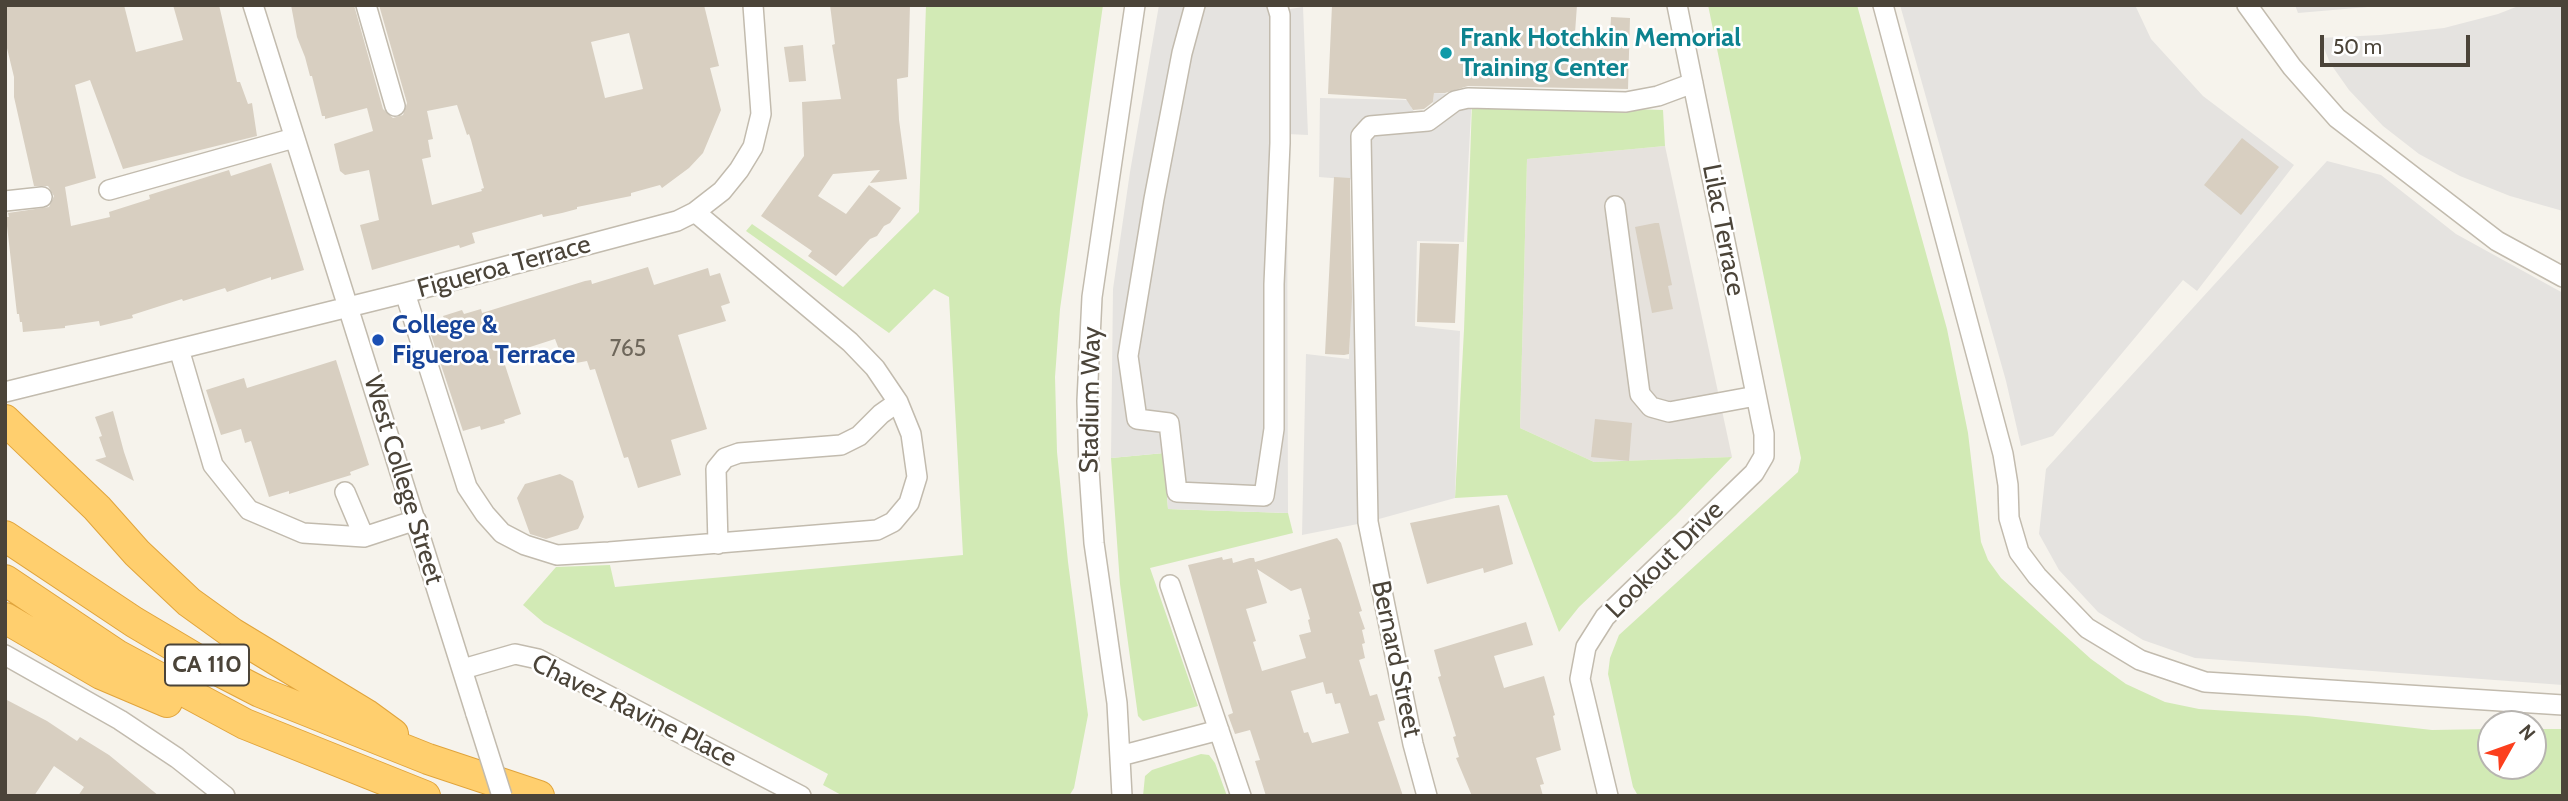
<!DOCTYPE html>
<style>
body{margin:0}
#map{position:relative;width:2568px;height:801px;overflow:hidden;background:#f6f3ec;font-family:Cabin,sans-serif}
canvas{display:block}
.frame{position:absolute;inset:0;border:7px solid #4b4439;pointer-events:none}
.north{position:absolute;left:2477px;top:710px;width:70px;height:70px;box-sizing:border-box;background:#fff;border:2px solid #b7b4b0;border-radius:50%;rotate:50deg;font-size:19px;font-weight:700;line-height:28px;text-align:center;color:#4b4439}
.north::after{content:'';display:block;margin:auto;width:24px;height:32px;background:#fc3f1d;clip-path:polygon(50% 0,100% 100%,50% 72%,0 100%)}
.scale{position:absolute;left:2320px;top:35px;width:150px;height:32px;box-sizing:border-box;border:4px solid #4b4439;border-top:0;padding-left:9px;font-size:21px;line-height:24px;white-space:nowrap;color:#4b4439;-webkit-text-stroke:5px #fff;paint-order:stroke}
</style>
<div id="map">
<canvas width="2568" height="801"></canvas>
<div class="frame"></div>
<div class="north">N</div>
<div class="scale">50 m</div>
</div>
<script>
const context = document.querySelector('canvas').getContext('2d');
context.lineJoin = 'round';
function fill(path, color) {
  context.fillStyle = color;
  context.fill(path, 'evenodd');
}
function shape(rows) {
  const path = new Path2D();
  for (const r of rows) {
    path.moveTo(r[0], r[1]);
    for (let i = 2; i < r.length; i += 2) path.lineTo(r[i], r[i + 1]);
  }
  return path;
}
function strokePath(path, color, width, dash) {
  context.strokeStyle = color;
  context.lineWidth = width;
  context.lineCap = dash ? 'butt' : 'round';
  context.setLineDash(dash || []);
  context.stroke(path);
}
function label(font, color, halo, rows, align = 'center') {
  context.font = font + ' Cabin,sans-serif';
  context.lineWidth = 5;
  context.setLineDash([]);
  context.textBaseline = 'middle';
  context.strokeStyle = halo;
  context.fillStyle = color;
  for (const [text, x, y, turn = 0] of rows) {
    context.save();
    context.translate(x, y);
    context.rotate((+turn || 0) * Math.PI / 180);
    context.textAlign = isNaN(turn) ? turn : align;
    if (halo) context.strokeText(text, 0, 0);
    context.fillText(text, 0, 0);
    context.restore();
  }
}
fill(shape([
 [1665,146,1732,457,1594,462,1520,428,1527,159]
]), '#e6e2dd');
fill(shape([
 [926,5,1103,5,1060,309,1055,377,1057,452,1068,562,1088,715,1074,788,1069,796,843,796,823,785,828,774,544,623,523,605,556,567,610,565,615,587,963,555,949,297,934,289,889,333,746,231,752,224,843,287,919,212],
 [1708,5,1857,5,1947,329,1968,433,1981,542,1988,560,2001,578,2091,659,2126,684,2165,702,2199,709,2307,716,2432,730,2491,729,2491,766,2533,766,2533,729,2563,729,2563,796,1639,796,1637,794,1633,787,1608,674,1610,658,1619,635,1798,472,1801,458],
 [1472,104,1663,110,1665,146,1527,159,1520,428,1594,462,1732,457,1676,515,1579,607,1559,632,1507,495,1455,498,1464,330],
 [1164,453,1168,509,1288,513,1293,533,1150,568,1198,706,1143,721,1138,716,1120,584,1111,458],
 [1201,754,1209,755,1215,763,1227,796,1143,796,1145,776,1152,770]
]), '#d2eab5');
fill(shape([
 [1159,5,1289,5,1290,9,1303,7,1308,135,1287,134,1288,513,1168,509,1164,453,1111,458,1113,289,1130,172],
 [1900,5,2135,5,2151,39,2203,96,2294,165,2197,291,2183,280,2053,436,2021,446,2006,381],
 [2295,5,2391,5,2298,13],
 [2521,5,2563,5,2563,211,2510,196,2460,176,2419,154,2383,126,2349,90,2330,63,2320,38,2380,35,2444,28,2498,14],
 [1434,93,1472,95,1464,242,1417,241,1415,326,1460,331,1455,498,1368,522,1302,535,1306,354,1349,359,1356,180,1319,177,1320,98,1411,100,1411,107,1416,115,1432,111],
 [2327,161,2381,175,2456,234,2563,293,2563,685,2195,658,2143,640,2098,612,2059,570,2039,534,2046,469]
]), '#e5e3e0');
fill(shape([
 [5,5,124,5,136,52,183,40,173,5,219,5,237,82,240,82,248,104,252,103,257,136,123,169,90,80,75,85,96,178,65,187,71,226,110,217,109,212,150,199,149,195,229,170,231,176,271,163,304,270,271,280,271,277,227,292,225,288,183,301,182,299,132,315,133,318,100,326,99,321,65,326,65,328,23,332,22,322,20,322,19,314,17,314,6,217,9,217,8,213,49,207,54,196,48,186,34,186,14,97,14,77,5,40],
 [291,5,354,5,383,109,393,118,403,115,407,103,379,5,704,5,719,66,710,68,721,110,703,153,689,168,662,188,660,185,631,193,631,196,577,207,577,209,562,213,543,217,542,214,472,233,475,243,460,248,459,245,372,270,360,225,379,220,369,170,345,175,340,171,334,144,373,131,367,108,325,119,325,116,322,116,312,76,310,76,305,57,297,37],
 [629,33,643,89,605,98,591,42],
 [457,105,467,135,469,134,471,140,484,188,481,189,482,191,432,205,422,159,431,157,428,140,433,139,427,111],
 [830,5,910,5,908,77,897,79,899,120,907,179,870,183,880,170,833,174,818,196,846,214,869,185,901,208,890,223,884,226,877,236,870,239,836,276,808,256,812,251,761,216,804,156,802,102,841,99,832,45,835,44],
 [1332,5,1577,5,1575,33,1610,35,1611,17,1630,18,1628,89,1468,86,1445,93,1434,93,1433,102,1424,109,1413,110,1406,99,1328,94],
 [803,45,806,81,789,82,784,47],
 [2242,138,2279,167,2241,215,2204,185],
 [1334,177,1350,178,1352,299,1349,354,1344,355,1325,354],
 [1655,223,1659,223,1672,285,1668,286,1673,309,1652,313,1635,227],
 [1420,243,1459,244,1455,323,1417,322],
 [648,267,654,285,708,268,710,276,720,273,730,303,721,306,726,321,678,335,707,429,671,440,681,475,638,488,628,457,624,458,622,452,595,369,590,370,587,361,565,365,555,339,502,356,521,414,504,420,505,423,481,430,480,426,463,431,428,326,445,321,443,316,462,310,464,314,481,309,482,313,585,281,591,280,592,284],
 [336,360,369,465,350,472,351,475,289,494,289,491,269,497,251,441,245,443,241,429,221,435,206,390,244,378,247,388],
 [113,411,124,452,134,481,95,460,106,457,99,437,102,436,95,417],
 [1595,419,1632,423,1629,461,1591,457],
 [560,474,573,481,584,517,578,529,546,539,530,534,517,498,525,484],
 [1499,505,1513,564,1484,573,1483,568,1427,584,1410,523],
 [1337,538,1341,543,1362,611,1359,612,1365,629,1362,630,1365,643,1362,644,1365,658,1359,660,1370,696,1377,694,1385,720,1378,722,1403,796,1266,796,1255,761,1260,760,1250,730,1235,734,1228,715,1233,713,1188,565,1222,557,1223,560,1232,558,1233,563,1250,558,1254,558,1255,562],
 [1257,569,1291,591,1301,588,1310,619,1308,620,1311,632,1299,635,1306,658,1262,671,1253,642,1256,641,1246,609,1267,603],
 [1323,682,1326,694,1332,693,1335,704,1340,703,1349,733,1312,743,1308,732,1304,733,1291,691],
 [1526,622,1533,645,1494,656,1504,688,1544,676,1555,715,1553,716,1561,750,1536,758,1544,784,1540,785,1543,796,1472,796,1456,758,1459,757,1453,737,1456,736,1438,677,1441,676,1434,650],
 [5,699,47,721,77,741,80,737,109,755,159,796,78,796,84,787,54,766,34,796,5,796]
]), '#d8cfc1');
const minor = shape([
 [253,5,476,714],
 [366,5,395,106],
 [1195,5,1182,53,1154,199,1128,356,1137,419,1169,423,1177,492,1264,496,1274,429,1274,284,1280,143,1280,15,1277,5],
 [1883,5,2003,454,2008,485,2009,518,2019,552,2037,576,2087,628,2140,660,2205,682,2563,705],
 [2247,5,2292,67,2337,118,2497,241,2563,277],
 [109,190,294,138],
 [5,201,42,197],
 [1615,206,1640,394,1651,407,1669,412,1756,396],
 [405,293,467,487,485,514,502,533,525,545,557,555,609,552,877,530,893,522,909,503,917,477,911,434,898,402,875,368,850,342,695,212],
 [179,349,213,465,249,510,303,533,364,537,345,492],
 [5,392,405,293,677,221,695,212,722,191,739,170,753,147,761,114,753,5],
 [364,537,416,520],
 [718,544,716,469,725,458,739,453,841,445,859,436,881,414,898,402],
 [1170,585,1241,796],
 [5,655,120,720,177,758,225,796],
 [463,669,515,654,538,659,801,796],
 [1120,756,1219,730],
 [1122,796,1117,703,1094,543,1089,470,1087,401,1092,297,1135,5],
 [1427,796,1413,744,1368,522,1361,136,1370,126,1428,121,1455,101,1468,98,1626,102,1658,96,1693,83],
 [1608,796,1580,679,1586,647,1605,617,1754,473,1764,456,1764,434,1677,5]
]);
const highway = shape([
 [5,420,97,508,137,553,189,602,232,633,367,715,393,734],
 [5,536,134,622,198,660,260,692,428,759,539,796],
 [5,580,117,655,245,724,425,796],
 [5,618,101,674,167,702]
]);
strokePath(minor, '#c2bbae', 22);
strokePath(highway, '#e0a43c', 32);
strokePath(minor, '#fff', 19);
strokePath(highway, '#ffcf6e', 30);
const minorBridge = shape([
 [476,714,502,796]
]);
strokePath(minorBridge, '#c2bbae', 22, []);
strokePath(minorBridge, '#fff', 19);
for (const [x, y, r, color] of [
 [1446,53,7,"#0f9aa8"],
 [378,340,7,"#1a4fb4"]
]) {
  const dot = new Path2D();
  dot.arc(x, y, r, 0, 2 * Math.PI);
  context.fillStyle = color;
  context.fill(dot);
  strokePath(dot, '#fff', 2.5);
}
label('23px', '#6e675b', null, [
 ["765",628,349]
]);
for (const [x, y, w] of [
 [207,665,84]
]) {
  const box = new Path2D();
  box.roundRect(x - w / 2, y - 20.5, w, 41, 5);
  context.fillStyle = '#fff';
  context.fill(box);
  strokePath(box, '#4b4439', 2);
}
label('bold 24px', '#4b4439', null, [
 ["CA 110",207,665]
]);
label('bold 26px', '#0d838f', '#fff', [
 ["Frank Hotchkin Memorial",1460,38],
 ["Training Center",1460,68]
], 'left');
label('26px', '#4b4439', '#fff', [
 ["Lilac Terrace",1723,230,79],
 ["Figueroa Terrace",504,267,-15],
 ["Stadium Way",1091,400,-89],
 ["West College Street",403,480,73],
 ["Lookout Drive",1665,560,-45],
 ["Bernard Street",1396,659,78],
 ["Chavez Ravine Place",634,711,26]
]);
label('bold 26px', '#164399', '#fff', [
 ["College &",392,325],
 ["Figueroa Terrace",392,355]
], 'left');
</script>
